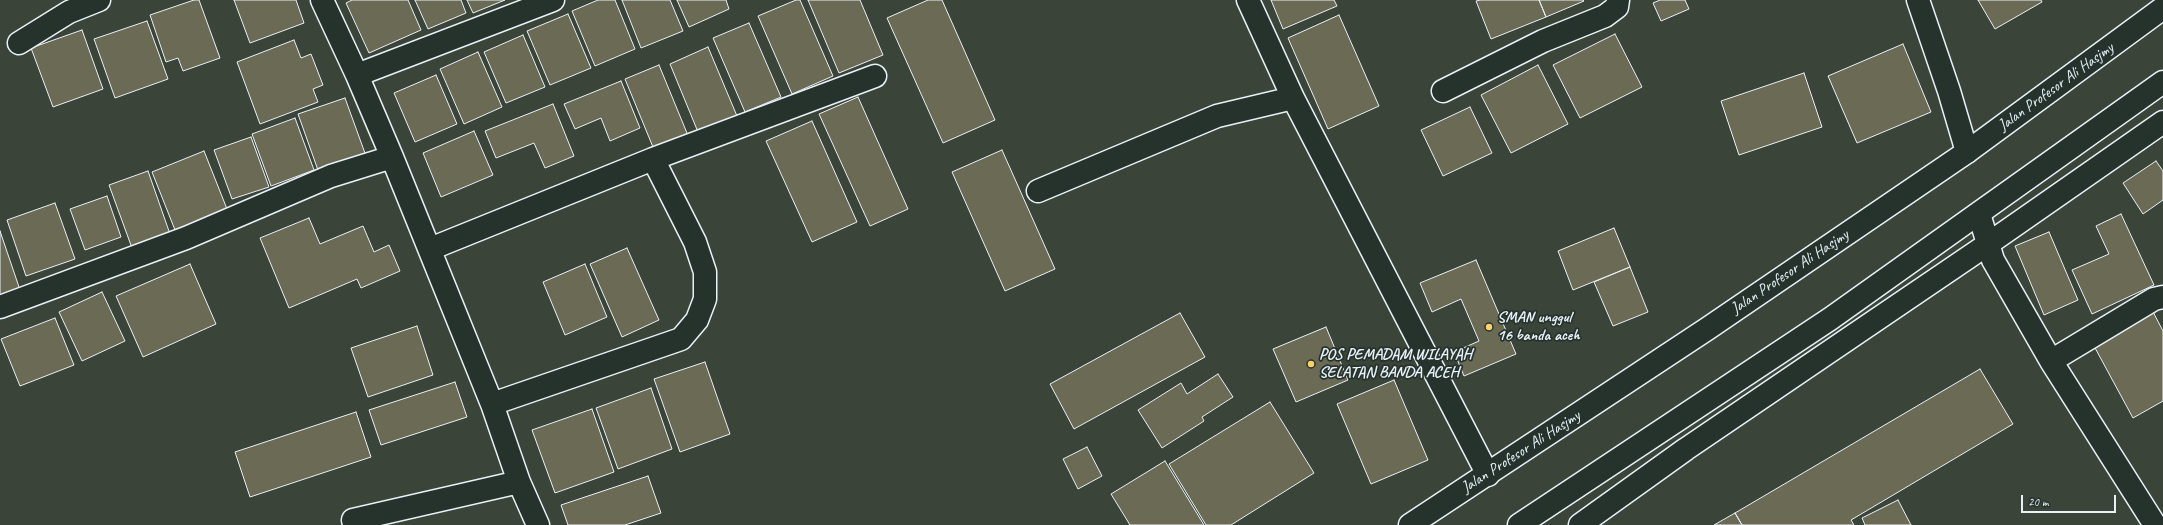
<!DOCTYPE html>
<style>
body{margin:0}
#map{position:relative;width:2163px;height:525px;overflow:hidden;background:#3b4439;font-family:Caveat,sans-serif}
canvas{display:block}
.scale{position:absolute;left:2021px;top:495px;width:95px;height:18px;box-sizing:border-box;border:2px solid #e8f1f8;border-top:0;padding-left:5px;font-size:12px;line-height:14px;white-space:nowrap;color:#e8f1f8;-webkit-text-stroke:3px #26332d;paint-order:stroke}
</style>
<div id="map">
<canvas width="2163" height="525"></canvas>
<div class="scale">20 m</div>
</div>
<script>
const context = document.querySelector('canvas').getContext('2d');
context.lineJoin = 'round';
function fill(path, color) {
  context.fillStyle = color;
  context.fill(path, 'evenodd');
}
function shape(rows) {
  const path = new Path2D();
  for (const r of rows) {
    path.moveTo(r[0], r[1]);
    for (let i = 2; i < r.length; i += 2) path.lineTo(r[i], r[i + 1]);
  }
  return path;
}
function strokePath(path, color, width, dash) {
  context.strokeStyle = color;
  context.lineWidth = width;
  context.lineCap = dash ? 'butt' : 'round';
  context.setLineDash(dash || []);
  context.stroke(path);
}
function label(font, color, halo, rows, align = 'center') {
  context.font = font + ' Caveat,sans-serif';
  context.lineWidth = 3.5;
  context.setLineDash([]);
  context.textBaseline = 'middle';
  context.strokeStyle = halo;
  context.fillStyle = color;
  for (const [text, x, y, turn = 0] of rows) {
    context.save();
    context.translate(x, y);
    context.rotate((+turn || 0) * Math.PI / 180);
    context.textAlign = isNaN(turn) ? turn : align;
    if (halo) context.strokeText(text, 0, 0);
    context.fillText(text, 0, 0);
    context.restore();
  }
}
const building = shape([
 [194,0,199,0,220,58,183,71,178,58,166,62,150,15,194,0],
 [234,0,296,0,304,23,250,43,234,0],
 [352,0,408,0,421,30,369,53,346,3,352,0],
 [415,0,461,0,466,13,428,29,415,0],
 [467,0,505,0,473,13,467,0],
 [598,0,615,0,635,49,595,66,572,11,598,0],
 [622,0,670,0,683,31,641,48,622,0],
 [677,0,726,0,729,9,689,27,677,0],
 [796,0,800,0,833,76,792,94,758,16,796,0],
 [808,0,860,0,883,55,839,73,808,0],
 [928,0,942,0,995,120,943,143,887,18,928,0],
 [1271,0,1334,0,1337,6,1283,29,1271,0],
 [1480,0,1539,0,1546,17,1491,39,1476,1,1480,0],
 [1539,0,1583,0,1584,1,1546,17,1539,0],
 [1660,0,1685,0,1689,9,1661,21,1653,3,1660,0],
 [1978,0,2041,0,2042,2,1995,29,1978,0],
 [568,14,591,68,550,85,527,31,568,14],
 [1339,15,1379,106,1328,129,1288,38,1339,15],
 [147,21,168,79,115,98,94,39,147,21],
 [749,23,781,97,745,112,713,38,749,23],
 [82,30,103,89,53,107,31,48,82,30],
 [1615,34,1642,87,1580,118,1553,65,1615,34],
 [523,35,545,87,506,103,484,52,523,35],
 [294,40,301,58,311,54,323,85,313,89,318,102,260,124,237,62,294,40],
 [1903,44,1931,112,1857,143,1828,76,1903,44],
 [708,47,737,116,698,132,670,64,708,47],
 [478,52,502,107,464,124,440,69,478,52],
 [659,65,689,138,655,152,625,79,659,65],
 [1538,65,1568,124,1511,153,1481,95,1538,65],
 [1804,73,1822,127,1739,155,1721,101,1804,73],
 [436,75,457,124,415,142,394,93,436,75],
 [621,81,640,128,610,141,601,118,575,129,564,104,621,81],
 [858,97,908,209,870,226,819,114,858,97],
 [345,98,366,156,319,173,298,114,345,98],
 [553,104,574,156,545,168,534,143,496,158,485,131,553,104],
 [1470,107,1492,153,1443,176,1421,130,1470,107],
 [295,118,314,170,271,186,252,134,295,118],
 [812,121,857,222,812,242,766,141,812,121],
 [474,131,493,175,441,197,423,153,474,131],
 [251,137,269,187,232,199,214,150,251,137],
 [1002,150,1055,269,1005,291,952,172,1002,150],
 [204,151,227,209,175,230,152,172,204,151],
 [2156,161,2163,171,2163,200,2143,214,2123,183,2156,161],
 [148,171,170,234,132,248,109,185,148,171],
 [107,196,121,237,85,250,70,209,107,196],
 [55,203,75,259,26,276,7,220,55,203],
 [2121,214,2154,285,2092,314,2072,270,2109,254,2096,226,2121,214],
 [309,218,320,244,363,226,374,252,389,245,400,271,361,288,357,279,289,308,260,238,309,218],
 [1614,228,1630,267,1573,290,1558,251,1614,228],
 [0,231,20,290,0,297,0,231],
 [2049,232,2078,300,2044,315,2015,246,2049,232],
 [627,248,659,320,622,337,590,264,627,248],
 [1476,260,1516,354,1464,376,1454,352,1479,341,1461,299,1432,312,1420,283,1476,260],
 [190,264,216,324,143,357,116,296,190,264],
 [585,264,607,317,565,335,543,282,585,264],
 [1630,267,1648,312,1613,326,1594,282,1630,267],
 [102,292,125,341,82,361,59,312,102,292],
 [2151,308,2163,331,2163,401,2133,418,2094,346,2132,326,2129,320,2151,308],
 [1180,313,1205,357,1074,429,1050,384,1180,313],
 [55,318,74,365,20,386,1,339,55,318],
 [417,326,433,375,368,397,351,348,417,326],
 [1326,327,1348,380,1296,402,1273,349,1326,327],
 [705,362,730,434,680,452,654,379,705,362],
 [1980,369,2013,424,1851,520,1854,525,1742,525,1735,513,1980,369],
 [1218,374,1233,397,1202,417,1204,421,1162,448,1138,410,1181,383,1187,394,1218,374],
 [1394,380,1428,460,1371,484,1337,404,1394,380],
 [455,382,467,417,381,445,369,410,455,382],
 [651,388,672,449,618,469,596,408,651,388],
 [1270,402,1314,473,1231,525,1206,525,1169,464,1270,402],
 [592,409,614,472,555,493,532,430,592,409],
 [356,412,371,457,250,497,235,452,356,412],
 [1087,447,1102,476,1078,489,1063,459,1087,447],
 [1165,461,1204,525,1130,525,1111,494,1165,461],
 [648,476,661,513,625,525,568,525,561,505,648,476],
 [1898,500,1911,525,1865,525,1862,518,1898,500],
 [1735,513,1742,525,1714,525,1735,513]
]);
fill(building, '#6b6a55');
strokePath(building, '#e8f1f8', 1);
const minor = shape([
 [322,0,357,75,392,157,492,404,519,482,538,525],
 [1248,0,1293,98],
 [1918,0,1949,91,1967,152],
 [19,43,69,12,99,0],
 [357,75,553,0],
 [1443,91,1543,41,1605,16,1617,7,1618,0],
 [1038,191,1217,116,1293,98,1488,475],
 [1979,214,1993,260,2051,361,2155,525],
 [430,249,653,159,875,76],
 [0,307,186,238,331,176,392,157],
 [2051,361,2154,299,2163,297],
 [492,404,681,339,697,320,705,299,705,272,695,242,653,159],
 [353,520,519,482],
 [1580,525,1686,449,1988,244,2163,122]
]);
const major = shape([
 [1410,525,1707,329,1967,152,2163,8],
 [1519,525,1830,319,2163,82]
]);
strokePath(minor, '#e8f1f8', 25);
strokePath(major, '#e8f1f8', 25);
strokePath(minor, '#26332d', 22);
strokePath(major, '#26332d', 22);
for (const [x, y, r, color] of [
 [1489,327,4,"#ffd166"],
 [1311,364,4,"#ffd166"]
]) {
  const dot = new Path2D();
  dot.arc(x, y, r, 0, 2 * Math.PI);
  context.fillStyle = color;
  context.fill(dot);
  strokePath(dot, '#26332d', 1.5);
}
label('16px', '#e8f1f8', '#26332d', [
 ["Jalan Profesor Ali Hasjmy",2056,87,-36],
 ["Jalan Profesor Ali Hasjmy",1790,272,-34],
 ["Jalan Profesor Ali Hasjmy",1521,452,-33]
]);
label('bold 16px', '#e8f1f8', '#26332d', [
 ["SMAN unggul",1497,318],
 ["16 banda aceh",1497,336],
 ["POS PEMADAM WILAYAH",1319,355],
 ["SELATAN BANDA ACEH",1319,373]
], 'left');
</script>
